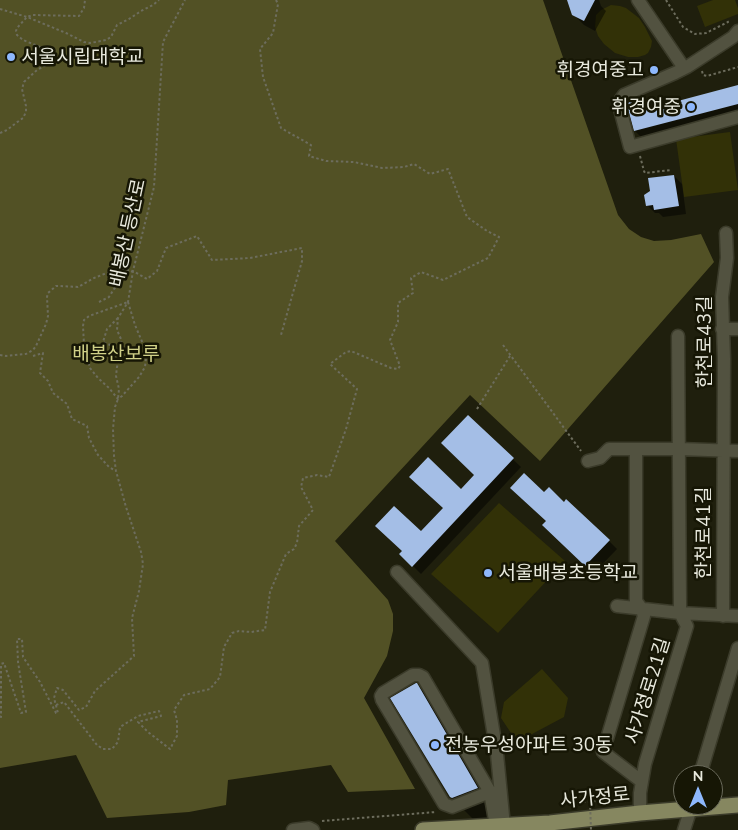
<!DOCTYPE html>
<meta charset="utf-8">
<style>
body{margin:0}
#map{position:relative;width:738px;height:830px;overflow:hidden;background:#1f1f0d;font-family:Mulish,sans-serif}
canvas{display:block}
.north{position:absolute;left:673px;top:765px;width:50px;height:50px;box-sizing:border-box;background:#161605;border:1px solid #6a6a5b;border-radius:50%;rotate:0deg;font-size:14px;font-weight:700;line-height:20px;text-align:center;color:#e8e9dd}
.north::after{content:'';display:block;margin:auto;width:18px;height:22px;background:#8eb8fd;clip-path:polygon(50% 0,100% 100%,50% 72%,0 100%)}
</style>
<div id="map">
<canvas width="738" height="830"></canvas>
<div class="north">N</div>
</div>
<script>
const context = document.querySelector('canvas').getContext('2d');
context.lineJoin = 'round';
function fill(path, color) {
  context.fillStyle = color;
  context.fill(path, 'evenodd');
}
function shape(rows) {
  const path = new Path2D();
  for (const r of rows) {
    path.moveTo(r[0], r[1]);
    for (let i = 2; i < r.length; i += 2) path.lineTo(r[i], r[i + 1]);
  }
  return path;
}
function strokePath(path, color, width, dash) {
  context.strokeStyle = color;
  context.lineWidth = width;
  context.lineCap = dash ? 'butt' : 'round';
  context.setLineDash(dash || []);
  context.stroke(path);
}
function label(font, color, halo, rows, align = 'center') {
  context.font = font + ' Mulish,"Noto Sans KR",sans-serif';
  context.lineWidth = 5;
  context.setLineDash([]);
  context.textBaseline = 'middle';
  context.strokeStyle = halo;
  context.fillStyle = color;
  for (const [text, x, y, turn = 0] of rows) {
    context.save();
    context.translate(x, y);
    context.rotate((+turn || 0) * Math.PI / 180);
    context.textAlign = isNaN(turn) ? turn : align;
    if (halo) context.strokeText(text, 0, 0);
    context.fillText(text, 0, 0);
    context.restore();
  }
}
fill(shape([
 [713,0,735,0,738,8,738,14,705,27,697,6],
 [611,5,620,6,626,8,639,18,645,27,652,41,651,47,648,53,645,55,638,57,628,57,615,53,604,44,598,36,595,27,596,15,601,10],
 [730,132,738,190,684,197,676,139],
 [499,503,565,561,498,633,431,574],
 [542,669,568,698,564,717,517,742,501,718,504,702]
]), '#323107');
fill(shape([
 [0,0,543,0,618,215,629,229,641,237,654,241,671,240,701,234,714,262,540,461,470,395,335,541,388,600,393,614,393,631,387,656,364,698,415,789,348,792,331,765,228,780,226,805,189,812,107,818,76,755,0,768]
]), '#525125');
fill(shape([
 [569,0,599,0,601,6,606,11,595,31,584,25,573,14],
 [738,86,738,113,643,139,635,131,638,101,648,110],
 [674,176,682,184,686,214,663,217,659,213,655,213,647,205],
 [468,417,521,467,421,574,401,554,476,475],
 [544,494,609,541,617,549,594,573,552,533,547,521],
 [417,685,446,714,506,817,480,826,451,797]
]), '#0007');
fill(shape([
 [567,0,595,0,584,21,572,15],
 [738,85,738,104,634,131,627,105,629,102,639,100,640,103,642,102,644,110],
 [674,175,679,206,654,210,653,205,646,206,644,195,650,191,648,178],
 [468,415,514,458,412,567,399,554,402,551,375,526,394,506,421,531,443,508,409,477,428,457,461,489,474,475,441,443],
 [524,473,544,492,549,487,564,502,566,499,610,540,585,566,542,525,546,521,510,488],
 [416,683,417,683,478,788,452,798,450,797,390,698]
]), '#a4bee6');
const minor = shape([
 [638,0,684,68],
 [738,31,733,37,687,67,675,73,624,95,621,99,619,105,630,147,738,117],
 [722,329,738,329],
 [636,449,636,601,641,608,644,616,603,752,641,781],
 [588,461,600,458,609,449,679,449,738,451],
 [397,572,482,663,497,754,504,826],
 [617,606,680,613,738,616],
 [723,616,724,359,722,297,727,258,726,233],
 [700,775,738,648],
 [490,792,452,807,444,804,382,700,381,696,383,693,413,675,419,675,423,677,490,792,496,826],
 [640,813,640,793,645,764,687,626,680,613,680,603,678,336],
 [293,830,309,828,313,830],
 [684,830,692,805]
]);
const major = shape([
 [423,830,550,823,640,813,738,805]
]);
strokePath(minor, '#3b3b2a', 15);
strokePath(major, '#3b3b2a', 18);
strokePath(shape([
 [666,0,683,27,695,34,706,33,728,22,726,19],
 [0,9,27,17,66,33,84,42,90,43,106,40,111,37,117,25,129,19,141,11,153,5,159,0],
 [702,71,703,75,707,76,738,67],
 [0,133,7,130,16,123,23,118,26,112,26,106,22,89,24,82,37,70,50,63,50,51,23,40,17,35,16,31,17,28,27,17,33,15,79,16,84,8,85,0],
 [640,156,644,171,645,173,671,170],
 [99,302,109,297,114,289,127,274,133,271],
 [128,302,135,325,146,351,146,358,145,367,139,377,122,396,118,399,109,388,98,378,90,368,84,345,83,326,84,320,89,316,128,302],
 [118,318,107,329,103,342,122,350],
 [503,345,581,451],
 [0,355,6,356,26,354,33,350,36,346,46,324,48,316,47,297,48,293,56,286,60,286,78,287,94,278,117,269,133,271,147,279,157,271,166,248,197,236,212,260,250,258,302,248,302,261,281,335],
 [33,356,43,353,40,373,48,381,53,393,67,404,72,419,87,426,89,438,98,455,109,467,116,471],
 [477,409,510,356],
 [56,705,64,702,97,745,103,749,112,749,118,742,120,727,138,716,159,711,161,716,138,722,148,732,170,749,177,736,177,720,174,710,184,695,210,689,220,677,224,647,232,633,239,631,251,632,265,630,270,592,286,554,294,549,297,543,299,526,313,510,301,487,303,478,317,475,329,477,346,429,357,389,330,364,346,352,351,351,391,368,398,369,400,366,390,340,398,322,398,303,413,293,411,278,421,272,443,280,488,258,499,237,487,231,467,217,448,169,430,174,414,164,404,167,382,168,354,162,326,161,309,156,311,145,281,128,263,77,260,49,273,33,278,4,276,0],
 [0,716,1,717,1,664,4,663,21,713,26,712,18,662,17,639,22,639,23,657,40,682,56,713,58,713,54,698,57,688,63,690,79,710,86,707,95,691,134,656,132,618,139,591,143,564,141,552,126,507,116,471,114,456,113,429,115,407,118,399,119,389,116,376,117,367,122,350,121,339,117,330,118,318,128,302,133,271,154,187,163,42,185,0],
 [563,802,570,803,611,800,621,798],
 [322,821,436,812]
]), '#6d6d5d', 2, [2.5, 2.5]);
strokePath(minor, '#525240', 12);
strokePath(major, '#868760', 15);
strokePath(shape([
 [590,802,591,830]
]), '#6d6d5d', 2, [2.5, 2.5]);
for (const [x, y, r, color] of [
 [11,57,5,"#8eb8fd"],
 [654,70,5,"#8eb8fd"],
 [691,107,5,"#8eb8fd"],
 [488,573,5,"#8eb8fd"],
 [435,745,5,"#8eb8fd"]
]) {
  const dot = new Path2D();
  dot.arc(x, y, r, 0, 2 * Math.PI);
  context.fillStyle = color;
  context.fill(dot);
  strokePath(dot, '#161605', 2);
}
label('19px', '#e8e9dd', '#161605', [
 ["서울시립대학교",21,57],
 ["휘경여중고",644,70,"right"],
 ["휘경여중",681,107,"right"],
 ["서울배봉초등학교",498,573],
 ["전농우성아파트 30동",445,745]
], 'left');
label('19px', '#e8e9dd', '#161605', [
 ["배봉산 등산로",128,233,-78],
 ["한천로43길",705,342,-90],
 ["한천로41길",704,533,-90],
 ["사가정로21길",648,691,-73],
 ["사가정로",595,798,-6]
]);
label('19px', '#d1d188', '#161605', [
 ["배봉산보루",116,354]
]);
</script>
